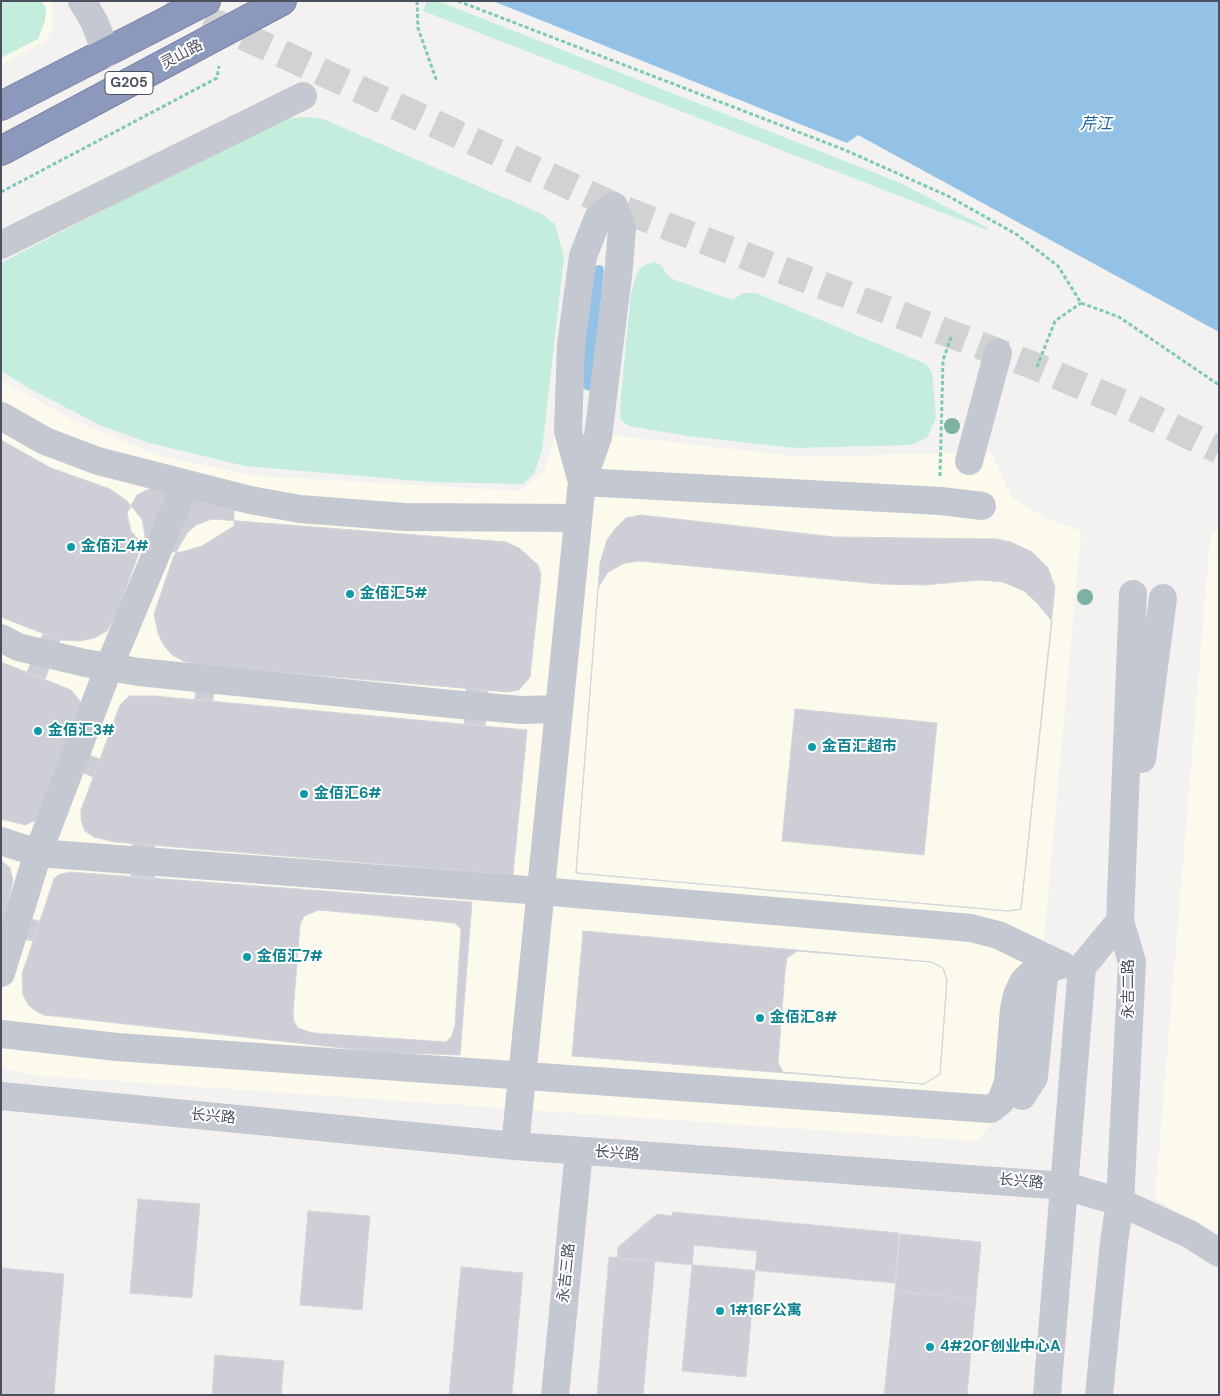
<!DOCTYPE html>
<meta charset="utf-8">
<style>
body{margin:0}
#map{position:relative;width:1220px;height:1396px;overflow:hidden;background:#f3f2f1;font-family:"DM Sans",sans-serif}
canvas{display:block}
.frame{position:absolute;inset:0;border:2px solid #4a505d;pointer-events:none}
</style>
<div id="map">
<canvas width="1220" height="1396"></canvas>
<div class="frame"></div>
</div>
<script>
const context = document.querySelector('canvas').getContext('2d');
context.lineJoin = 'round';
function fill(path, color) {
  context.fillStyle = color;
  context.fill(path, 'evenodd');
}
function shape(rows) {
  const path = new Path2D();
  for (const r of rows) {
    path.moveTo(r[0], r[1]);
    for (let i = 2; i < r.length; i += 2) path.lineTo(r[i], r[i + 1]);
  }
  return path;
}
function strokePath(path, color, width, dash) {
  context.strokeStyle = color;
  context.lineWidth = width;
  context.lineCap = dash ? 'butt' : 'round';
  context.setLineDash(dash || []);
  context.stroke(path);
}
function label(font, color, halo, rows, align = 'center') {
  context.font = font + ' "DM Sans","Noto Sans SC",sans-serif';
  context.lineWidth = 4;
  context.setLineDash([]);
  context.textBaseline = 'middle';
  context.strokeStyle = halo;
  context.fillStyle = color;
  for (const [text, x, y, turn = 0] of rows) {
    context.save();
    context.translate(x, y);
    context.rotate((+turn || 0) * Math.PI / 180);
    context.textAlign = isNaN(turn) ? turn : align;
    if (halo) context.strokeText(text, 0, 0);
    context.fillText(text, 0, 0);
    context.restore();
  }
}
fill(shape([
 [1,1,53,1,51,32,47,40,1,65],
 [1,380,75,421,160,456,257,476,520,491,544,472,557,429,802,457,991,452,1012,498,1047,519,1081,531,1031,1081,976,1141,31,1075,1,1068],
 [1219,525,1219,1233,1155,1199,1210,539]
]), '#fbfaed');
fill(shape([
 [1,1,41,1,46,8,45,21,38,39,1,58],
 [427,1,438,1,898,182,988,228,987,230,423,11],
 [309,117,323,119,542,214,555,224,564,257,542,450,534,474,523,484,431,482,245,466,149,443,102,426,34,391,1,371,1,263,280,119],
 [653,262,660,264,670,278,732,300,744,293,756,293,926,364,932,372,936,417,927,438,910,445,795,448,687,436,629,426,621,420,620,407,631,293,637,274,642,266]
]), '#c4eddd');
fill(shape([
 [493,1,1219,1,1219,332,858,135,847,143],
 [599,265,603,266,604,272,591,391,586,390,582,387,580,378,593,267]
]), '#94c2e6');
const building = shape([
 [1,440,51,468,110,489,126,500,142,519,145,536,117,613,107,631,94,638,79,641,60,640,1,617,1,440],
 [159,484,234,510,234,526,202,546,181,552,163,552,143,545,131,531,127,513,137,495,159,484],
 [641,515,835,537,996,539,1011,542,1032,552,1048,568,1055,587,1021,909,1008,911,576,873,600,563,607,540,615,529,626,518,641,515],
 [212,519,506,542,519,548,538,565,541,575,530,677,519,690,508,692,197,665,183,661,171,654,163,644,158,633,154,614,173,558,187,533,196,525,212,519],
 [640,561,880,584,924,585,981,580,1003,582,1024,591,1038,604,1052,621,1021,909,1008,911,576,873,598,588,608,572,625,563,640,561],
 [43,634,60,640,45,679,27,672,43,634],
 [1,662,71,690,80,701,81,708,39,819,25,825,1,819,1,662],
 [197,665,215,667,213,701,195,700,197,665],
 [466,688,488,691,485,726,464,724,466,688],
 [129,696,154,696,527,730,513,875,115,842,94,837,85,831,81,820,81,810,120,705,129,696],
 [795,709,937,723,924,855,782,841,795,709],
 [70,748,100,759,93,777,63,764,70,748],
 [132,843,155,846,155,879,131,877,132,843],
 [1,860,10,868,13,881,1,931,1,860],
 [70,872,472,902,460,1055,379,1052,44,1015,36,1011,29,1006,23,995,22,974,54,879,58,875,70,872],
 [319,910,455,923,461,929,455,1025,452,1036,446,1042,313,1033,298,1028,294,1022,293,1014,300,925,304,916,319,910],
 [6,913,39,921,33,941,1,934,6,913],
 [583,931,931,962,943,968,947,980,940,1074,924,1084,572,1056,583,931],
 [797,951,931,962,943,968,947,980,940,1074,924,1084,783,1072,778,1063,785,971,787,958,797,951],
 [138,1199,200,1204,192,1298,130,1293,138,1199],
 [308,1211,370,1216,362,1310,300,1305,308,1211],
 [673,1212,899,1233,895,1283,617,1258,618,1247,657,1214,672,1216,673,1212],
 [900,1234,981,1242,976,1299,895,1291,900,1234],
 [694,1245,757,1251,746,1377,682,1371,694,1245],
 [609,1257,655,1261,643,1395,597,1395,609,1257],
 [461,1267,523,1273,512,1395,449,1395,461,1267],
 [1,1268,64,1274,54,1395,1,1395,1,1268],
 [895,1291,976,1299,967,1395,884,1395,895,1291],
 [215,1355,284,1361,281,1395,212,1395,215,1355]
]);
fill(building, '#cecfd6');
strokePath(building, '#d5d6dc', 1);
strokePath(shape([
 [167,1,614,206,1037,367,1127,405,1219,450]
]), '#d1d2d3', 28, [28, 14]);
const highway = shape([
 [1,106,206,1],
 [1,151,282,1]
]);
strokePath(highway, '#7884a7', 30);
strokePath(shape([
 [417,1,418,28,437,82],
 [458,1,845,150,948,196,1016,234,1058,266,1081,303,1119,317,1219,385],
 [1,192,217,78,219,66],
 [1037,367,1055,321,1081,303],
 [940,476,943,360,952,335]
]), '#7ec8b5', 3, [4, 2.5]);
strokePath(shape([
 [82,1,95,23,106,53],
 [1,245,303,96],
 [1,416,45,441,98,461,250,500,300,509,404,517,578,518],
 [969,461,998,353],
 [582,482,941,501,982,506],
 [1,638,18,647,85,663,139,672,451,704,522,710,559,709],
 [1142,759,1163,598],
 [1,841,38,853,541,891,971,928,998,935,1059,964],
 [1,973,38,853,109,667,185,485],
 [1,1034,117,1047,991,1109,1001,1101,1008,1082,1014,1009,1017,995,1023,982,1030,975,1050,968],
 [1,1096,515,1146,1065,1186,1120,1202,1191,1235,1219,1253],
 [1022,1096,1034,1077,1044,977,1050,968,1062,965],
 [515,1146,582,482,598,437,619,267,622,229,614,206,598,218,583,256,571,345,568,431,582,482],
 [555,1395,579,1151],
 [1047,1395,1082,967,1120,921],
 [1099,1395,1114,1242,1120,1202,1132,962,1120,921,1133,594]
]), '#c3c8d1', 28);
strokePath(highway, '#8d99bc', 28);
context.fillStyle = '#7eb1a2';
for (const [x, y] of [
 [952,426],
 [1085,597]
]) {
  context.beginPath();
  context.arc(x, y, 8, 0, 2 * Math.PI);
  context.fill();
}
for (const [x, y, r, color] of [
 [71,547,5,"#0f9aa8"],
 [350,594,5,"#0f9aa8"],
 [38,731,5,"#0f9aa8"],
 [812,747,5,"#0f9aa8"],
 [304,794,5,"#0f9aa8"],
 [247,957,5,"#0f9aa8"],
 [760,1018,5,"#0f9aa8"],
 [720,1311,5,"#0f9aa8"],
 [930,1347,5,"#0f9aa8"]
]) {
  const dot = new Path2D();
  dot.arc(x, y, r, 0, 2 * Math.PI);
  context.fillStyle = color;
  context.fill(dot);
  strokePath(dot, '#fff', 2);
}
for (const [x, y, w] of [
 [129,83,48]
]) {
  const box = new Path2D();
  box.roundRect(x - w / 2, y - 11.5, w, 23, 4);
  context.fillStyle = '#fff';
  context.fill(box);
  strokePath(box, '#4a505d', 1);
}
label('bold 14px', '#4a505d', null, [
 ["G205",129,83]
]);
label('15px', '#4a505d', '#fff', [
 ["灵山路",182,55,-28],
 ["永吉二路",1129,989,-90],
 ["长兴路",213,1117,5],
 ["长兴路",617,1154,4],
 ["长兴路",1021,1182,5],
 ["永吉三路",567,1273,-84]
]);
label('bold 15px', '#0d838f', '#fff', [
 ["金佰汇4#",81,547],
 ["金佰汇5#",360,594],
 ["金佰汇3#",48,731],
 ["金百汇超市",822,747],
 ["金佰汇6#",314,794],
 ["金佰汇7#",257,957],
 ["金佰汇8#",770,1018],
 ["1#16F公寓",730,1311],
 ["4#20F创业中心A",940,1347]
], 'left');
label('italic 16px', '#1766a3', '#fff', [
 ["芹江",1096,125]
]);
</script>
